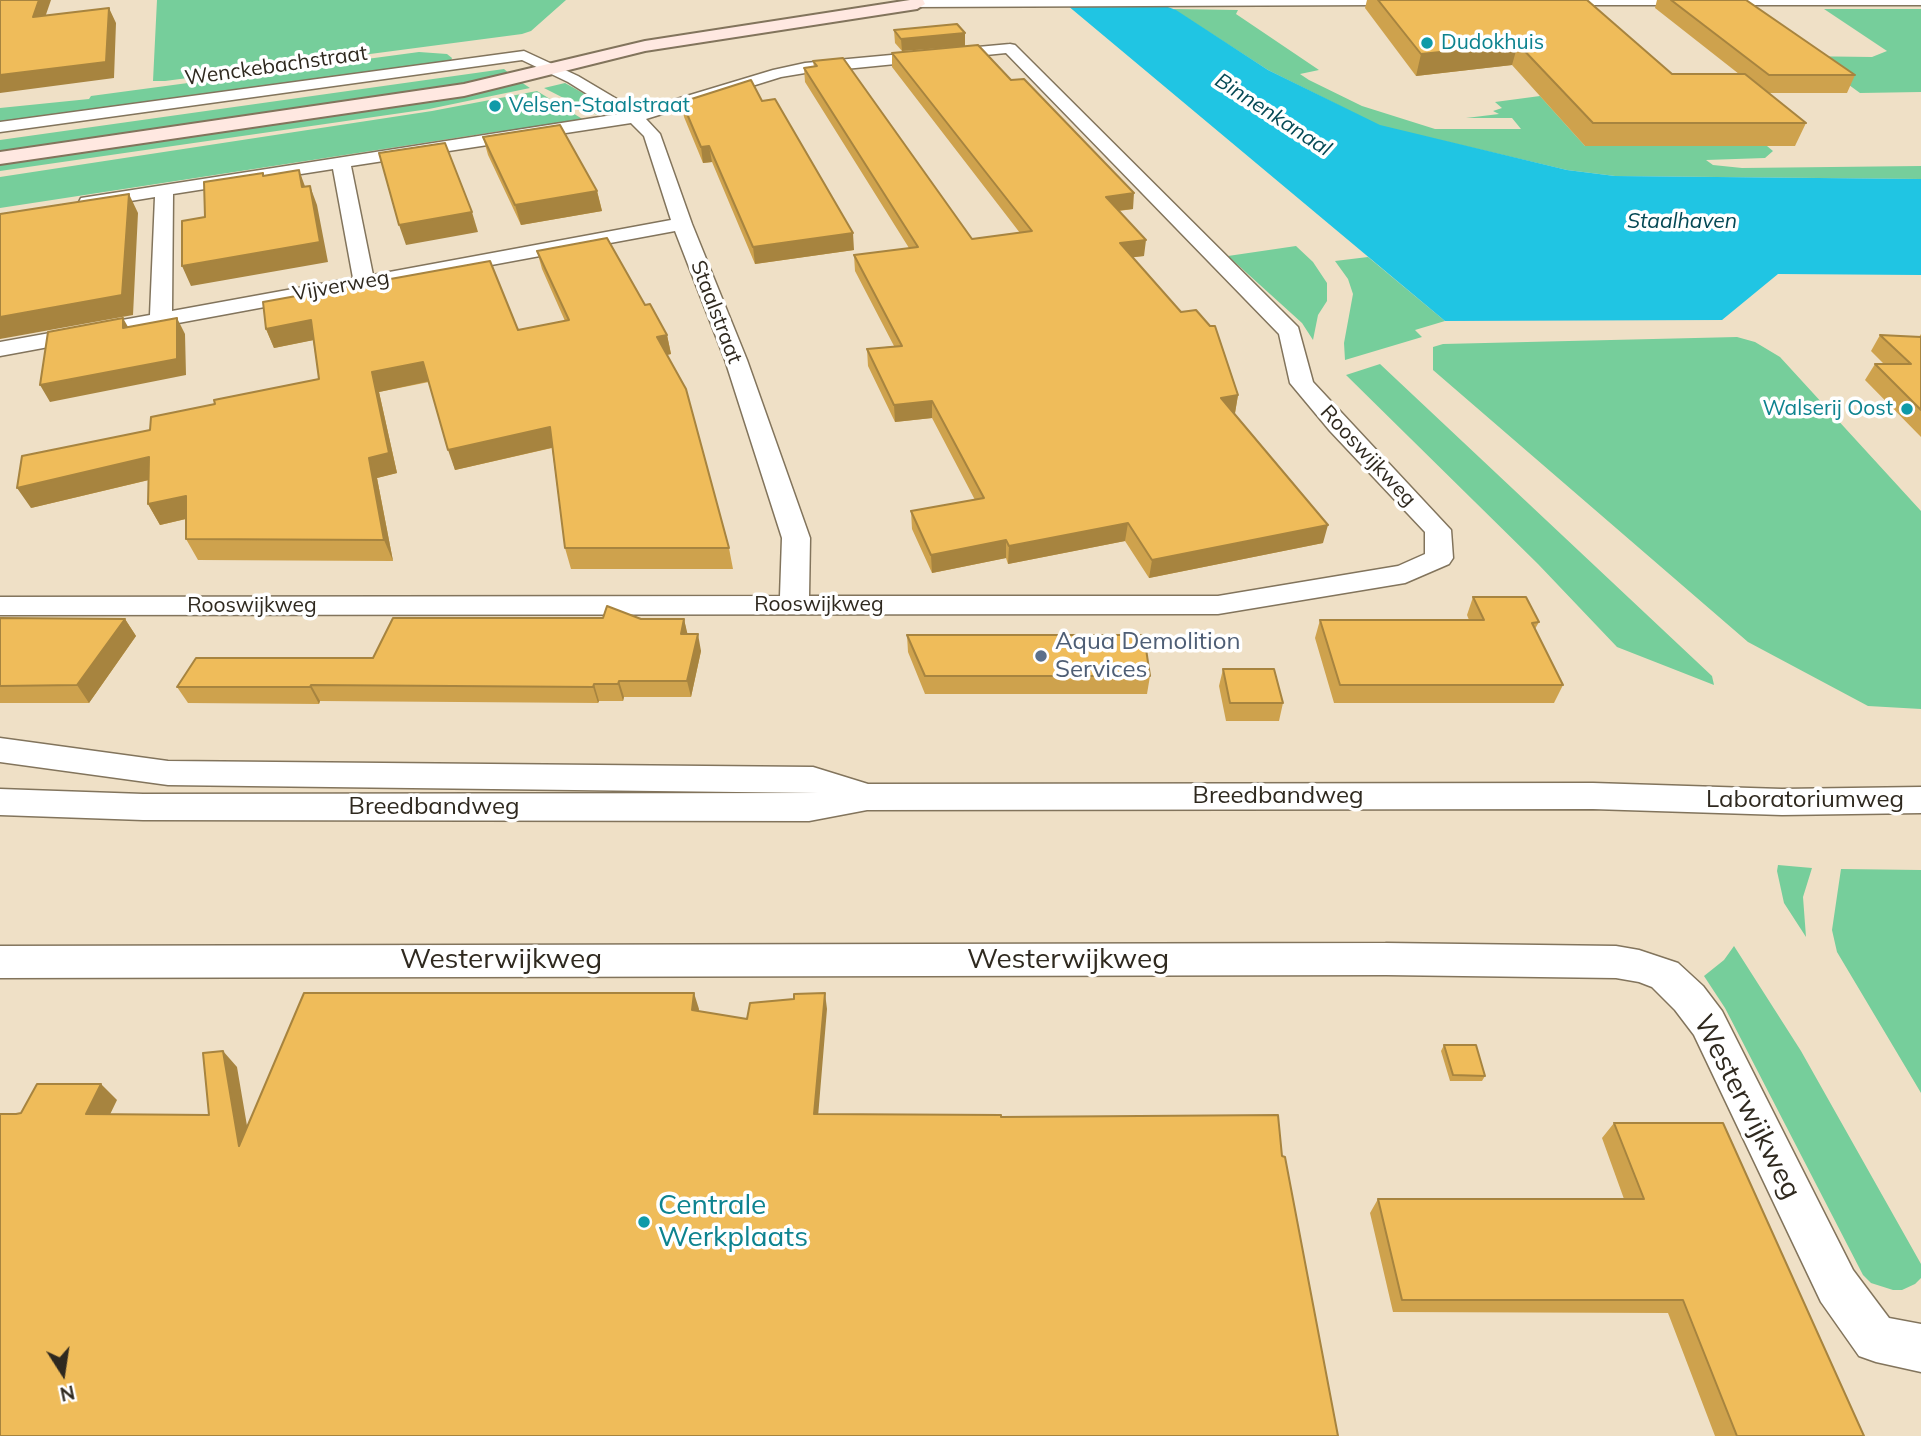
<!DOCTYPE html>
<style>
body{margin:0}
#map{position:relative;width:1921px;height:1436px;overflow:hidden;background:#efe0c6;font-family:Mulish,sans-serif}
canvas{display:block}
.north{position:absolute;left:28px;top:1338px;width:70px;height:70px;-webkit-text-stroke:5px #fff;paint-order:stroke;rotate:168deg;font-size:19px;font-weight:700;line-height:28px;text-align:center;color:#2f291f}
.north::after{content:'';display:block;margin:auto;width:24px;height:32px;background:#2f291f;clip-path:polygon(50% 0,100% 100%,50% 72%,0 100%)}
</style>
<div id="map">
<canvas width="1921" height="1436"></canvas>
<div class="north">N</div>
</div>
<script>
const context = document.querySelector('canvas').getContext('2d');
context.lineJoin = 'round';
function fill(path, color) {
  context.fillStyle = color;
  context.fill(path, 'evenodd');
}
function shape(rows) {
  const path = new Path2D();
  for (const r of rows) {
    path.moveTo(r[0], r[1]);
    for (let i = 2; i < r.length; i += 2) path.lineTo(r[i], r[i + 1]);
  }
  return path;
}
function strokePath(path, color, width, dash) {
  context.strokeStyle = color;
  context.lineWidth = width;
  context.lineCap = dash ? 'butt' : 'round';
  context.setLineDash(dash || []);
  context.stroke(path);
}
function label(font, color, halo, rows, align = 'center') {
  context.font = font + ' Mulish,sans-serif';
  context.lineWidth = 7;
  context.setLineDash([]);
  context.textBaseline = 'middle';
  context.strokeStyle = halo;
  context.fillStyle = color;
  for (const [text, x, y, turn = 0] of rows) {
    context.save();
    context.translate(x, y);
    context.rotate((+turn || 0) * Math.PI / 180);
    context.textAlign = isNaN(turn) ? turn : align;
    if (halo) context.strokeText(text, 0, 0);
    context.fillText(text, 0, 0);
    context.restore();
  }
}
fill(shape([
 [157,0,566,0,531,31,522,34,165,81,153,81],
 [1173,9,1238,10,1236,14,1319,70,1300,74,1309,80,1362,106,1435,129,1521,129,1512,118,1466,118,1499,114,1493,111,1502,108,1495,102,1540,96,1585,146,1767,146,1773,151,1765,158,1706,160,1713,165,1742,168,1921,166,1921,179,1615,176,1567,170,1380,126,1268,70],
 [1824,9,1921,9,1921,92,1860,93,1827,69,1796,56,1872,57,1887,51],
 [419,52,447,54,452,58,451,61,0,122,0,108,89,99,91,96],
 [504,69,511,75,469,86,0,154,0,140],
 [521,82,530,88,429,109,0,171,0,164,407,103],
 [565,83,606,106,607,110,597,115,544,88],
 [537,91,584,120,503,136,501,131,0,208,0,177,432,111],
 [1296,246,1313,262,1327,283,1327,301,1318,315,1313,340,1302,323,1228,256],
 [1368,257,1445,321,1415,330,1422,337,1345,360,1344,343,1353,294,1348,279,1335,261],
 [1737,337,1755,342,1780,357,1921,511,1921,709,1868,706,1748,642,1433,370,1433,347,1443,344],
 [1380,364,1712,676,1714,685,1617,647,1538,564,1346,375],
 [1778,865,1812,868,1803,897,1806,937,1784,903,1777,871],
 [1841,869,1921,870,1921,1093,1837,952,1832,930],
 [1734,946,1801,1051,1921,1264,1921,1278,1915,1284,1902,1290,1893,1290,1871,1283,1863,1275,1725,1008,1704,976,1724,960]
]), '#76ce9b');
fill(shape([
 [1061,0,1149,0,1176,10,1268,70,1380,125,1567,170,1615,176,1921,179,1921,275,1778,274,1722,320,1445,321]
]), '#20c5e3');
const street = shape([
 [917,0,1383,0,1384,1,1377,5,912,7,910,4,917,0],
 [1538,0,1921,0,1921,5,1544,5,1539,4,1538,0],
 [1010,44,1015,45,1298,327,1313,382,1451,530,1453,558,1449,564,1405,583,1218,614,0,615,0,597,780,596,782,538,725,360,675,231,0,356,0,342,150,315,155,197,88,208,81,206,79,202,81,198,619,114,568,82,522,60,0,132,0,122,524,51,578,76,637,111,773,70,805,63,1010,44],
 [1006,53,1279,334,1290,383,1330,431,1425,532,1425,554,1398,566,1218,596,809,596,810,538,747,360,692,224,660,134,646,119,781,77,805,73,1006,53],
 [631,123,644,136,671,220,373,275,351,166,631,123],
 [333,169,353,278,172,311,173,194,333,169],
 [0,738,168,761,813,767,868,784,1593,783,1782,789,1921,787,1921,813,1782,815,1593,809,867,810,809,821,143,820,0,815,0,789,143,794,818,793,168,785,0,762,0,738],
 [1386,943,1616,946,1639,950,1678,963,1703,986,1722,1011,1853,1270,1889,1318,1921,1324,1921,1372,1876,1362,1859,1356,1821,1302,1694,1035,1675,1010,1652,987,1639,982,1616,978,1386,975,0,978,0,946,1386,943]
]);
const secondary = shape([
 [910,0,923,0,925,4,917,9,645,51,464,96,0,164,0,152,464,84,645,41,910,0]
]);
strokePath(street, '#82745c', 3);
strokePath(secondary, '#82745c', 4);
fill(street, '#fff');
fill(secondary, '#ffe8e1');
fill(shape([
 [1367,0,1378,0,1672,74,1739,74,1655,8,1657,0,1746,0,1855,75,1847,93,1768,93,1806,123,1795,146,1585,146,1512,65,1416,76,1365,8],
 [894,30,965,33,965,46,902,51,895,43],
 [892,53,1133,209,1119,211,1144,256,1132,257,1238,395,1235,413,1234,413,1323,543,1149,578,1125,541,1008,564,1006,558,932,573,912,529,911,511,975,500,932,418,895,422,868,366,867,349,894,346,855,271,854,255,909,248,805,82,804,68,814,67,813,61,972,239,1020,233,892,67],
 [762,101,854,250,755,264,712,162,703,163,684,117,682,102],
 [483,137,597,191,602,211,521,225,488,155],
 [537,251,645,305,667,335,671,354,667,355,729,548,733,569,571,569,565,548,552,448,455,470,429,382,379,392,397,473,377,478,393,561,198,560,186,539,186,519,160,525,148,504,149,480,31,508,150,430,215,404,319,379,313,340,274,348,266,329,518,330,565,321,542,269],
 [1921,334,1921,437,1865,380,1875,364,1884,364,1871,351,1880,335,1919,337],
 [1473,597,1539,622,1535,629,1563,685,1554,703,1334,703,1315,638,1320,620,1469,620,1467,615],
 [0,618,125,619,136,636,89,703,0,703],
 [641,619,684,619,687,634,701,651,691,697,624,697,623,701,599,701,598,703,320,701,319,704,188,703,177,687],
 [907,635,1150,676,1147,694,925,694,908,652],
 [1223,669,1283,703,1279,721,1226,721,1219,686],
 [1444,1045,1485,1076,1482,1081,1450,1081,1441,1051],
 [1614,1123,1864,1436,1715,1436,1668,1313,1393,1312,1370,1213,1378,1199,1624,1199,1602,1138]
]), '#cea24d');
fill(shape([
 [39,0,51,0,40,32,33,17],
 [109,8,116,23,114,78,0,93,0,75],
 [965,33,965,46,902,51,901,39],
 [1518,44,1512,65,1416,76,1421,54],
 [709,146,712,162,703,163,701,147],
 [299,170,306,189,302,187],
 [310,186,317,205,328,262,191,286,182,266],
 [597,191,602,211,521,225,515,205],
 [1134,193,1133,209,1105,212,1106,197],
 [129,194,138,213,133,315,0,339,0,317],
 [472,212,478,232,406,245,399,225],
 [853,233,854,250,755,264,753,247],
 [1146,240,1144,256,1118,259,1120,243],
 [123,318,132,334,123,328],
 [177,318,185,334,186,375,50,402,40,385],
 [311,320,319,339,274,348,266,329],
 [667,335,671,354,661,356,657,337],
 [423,362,430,381,379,392,397,473,377,478,393,561,384,540,369,458,372,372],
 [1238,395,1235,413,1218,416,1221,398],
 [932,401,932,418,895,422,894,405],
 [550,427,555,447,455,470,448,450],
 [149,457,161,477,31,508,17,488],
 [186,496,198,516,160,525,148,504],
 [1128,523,1125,541,1008,564,1009,546],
 [1328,525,1323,543,1149,578,1152,560],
 [1006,540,1006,558,932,573,931,555],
 [125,619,136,636,89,703,77,685],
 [684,619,688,636,681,634],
 [698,634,701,651,691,697,687,681],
 [619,681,624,697,623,701,618,684],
 [594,684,599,701,598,703,593,687],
 [311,685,320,701,319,704,310,687],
 [694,993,699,1009,697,1026,692,1010],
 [825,993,827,1009,817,1129,814,1114],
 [223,1051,237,1067,253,1161,239,1146],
 [101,1084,117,1100,103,1129,86,1114]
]), '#a7843f');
const building = shape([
 [0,0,39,0,33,17,109,8,106,62,0,75,0,0],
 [1378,0,1587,0,1672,74,1745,74,1806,123,1593,123,1518,44,1421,54,1378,0],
 [1671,0,1746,0,1855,75,1769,75,1671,0],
 [957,24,965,33,901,39,894,30,957,24],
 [978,45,1011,80,1024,79,1134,193,1106,197,1146,240,1120,243,1181,312,1196,310,1210,326,1215,326,1238,395,1221,398,1328,525,1152,560,1128,523,1009,546,1006,540,931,555,911,511,984,498,932,401,894,405,867,349,902,346,854,255,918,247,804,68,817,66,813,61,843,58,972,239,1032,231,892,53,978,45],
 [751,80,762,101,775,99,853,233,753,247,709,146,701,147,682,102,751,80],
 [560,125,597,191,515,205,483,137,560,125],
 [445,143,472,212,399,225,379,153,445,143],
 [299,170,302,187,310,186,320,242,182,266,182,221,205,217,204,182,263,173,263,176,299,170],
 [129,194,122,295,0,317,0,214,129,194],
 [607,238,645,305,650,304,667,335,657,337,686,389,729,548,565,548,550,427,448,450,423,362,372,372,389,453,369,458,384,540,186,539,186,496,148,504,149,457,17,488,22,456,150,430,151,417,215,404,214,400,319,379,311,320,266,329,263,302,490,261,518,330,569,320,537,251,607,238],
 [123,318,123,328,177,318,177,359,40,385,48,332,123,318],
 [1880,335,1921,337,1921,410,1875,364,1911,364,1880,335],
 [1473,597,1526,597,1539,622,1532,623,1563,685,1340,685,1320,620,1484,620,1473,597],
 [607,606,641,619,684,619,681,634,698,634,687,681,619,681,618,684,594,684,593,687,311,685,310,687,177,687,196,658,373,658,393,618,603,618,607,606],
 [0,618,125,619,77,685,0,686,0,618],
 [907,635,1144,635,1150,676,925,676,907,635],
 [1223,669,1274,669,1283,703,1230,703,1223,669],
 [304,993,694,993,692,1010,747,1019,750,1003,794,999,794,994,825,993,814,1114,1001,1115,1001,1117,1278,1115,1282,1156,1285,1157,1338,1436,0,1436,0,1114,16,1114,21,1113,37,1084,101,1084,86,1114,209,1115,203,1053,223,1051,239,1146,304,993],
 [1444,1045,1476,1045,1485,1076,1453,1075,1444,1045],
 [1614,1123,1723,1123,1864,1436,1737,1436,1683,1300,1402,1300,1378,1199,1644,1199,1614,1123]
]);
fill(building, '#efbc5a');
strokePath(building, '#a7843f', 2);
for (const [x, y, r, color] of [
 [1427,43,7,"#0f9aa8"],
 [495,106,7,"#0f9aa8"],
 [1907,409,7,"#0f9aa8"],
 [1041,656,7,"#5c6f8a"],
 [644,1222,7,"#0f9aa8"]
]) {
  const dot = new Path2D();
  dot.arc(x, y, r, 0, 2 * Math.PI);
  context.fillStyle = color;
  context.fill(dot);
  strokePath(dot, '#fff', 2.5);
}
label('21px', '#0d838f', '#fff', [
 ["Dudokhuis",1441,43],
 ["Velsen-Staalstraat",509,106],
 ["Walserij Oost",1893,409,"right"]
], 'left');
label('21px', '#2f291f', '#fff', [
 ["Wenckebachstraat",276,66,-8],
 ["Vijverweg",341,286,-10],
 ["Staalstraat",716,312,69],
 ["Rooswijkweg",1368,456,47],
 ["Rooswijkweg",819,605],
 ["Rooswijkweg",252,606]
]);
label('italic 21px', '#054955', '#fff', [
 ["Binnenkanaal",1273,115,33],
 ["Staalhaven",1682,222]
]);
label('24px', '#4e5e75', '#fff', [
 ["Aqua Demolition",1055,642],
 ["Services",1055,670]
], 'left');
label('24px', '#2f291f', '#fff', [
 ["Breedbandweg",1278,796],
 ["Laboratoriumweg",1805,800],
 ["Breedbandweg",434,807]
]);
label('28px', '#2f291f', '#fff', [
 ["Westerwijkweg",501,960],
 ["Westerwijkweg",1068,960],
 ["Westerwijkweg",1747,1107,63]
]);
label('28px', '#0d838f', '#fff', [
 ["Centrale",658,1206],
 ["Werkplaats",658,1238]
], 'left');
</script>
